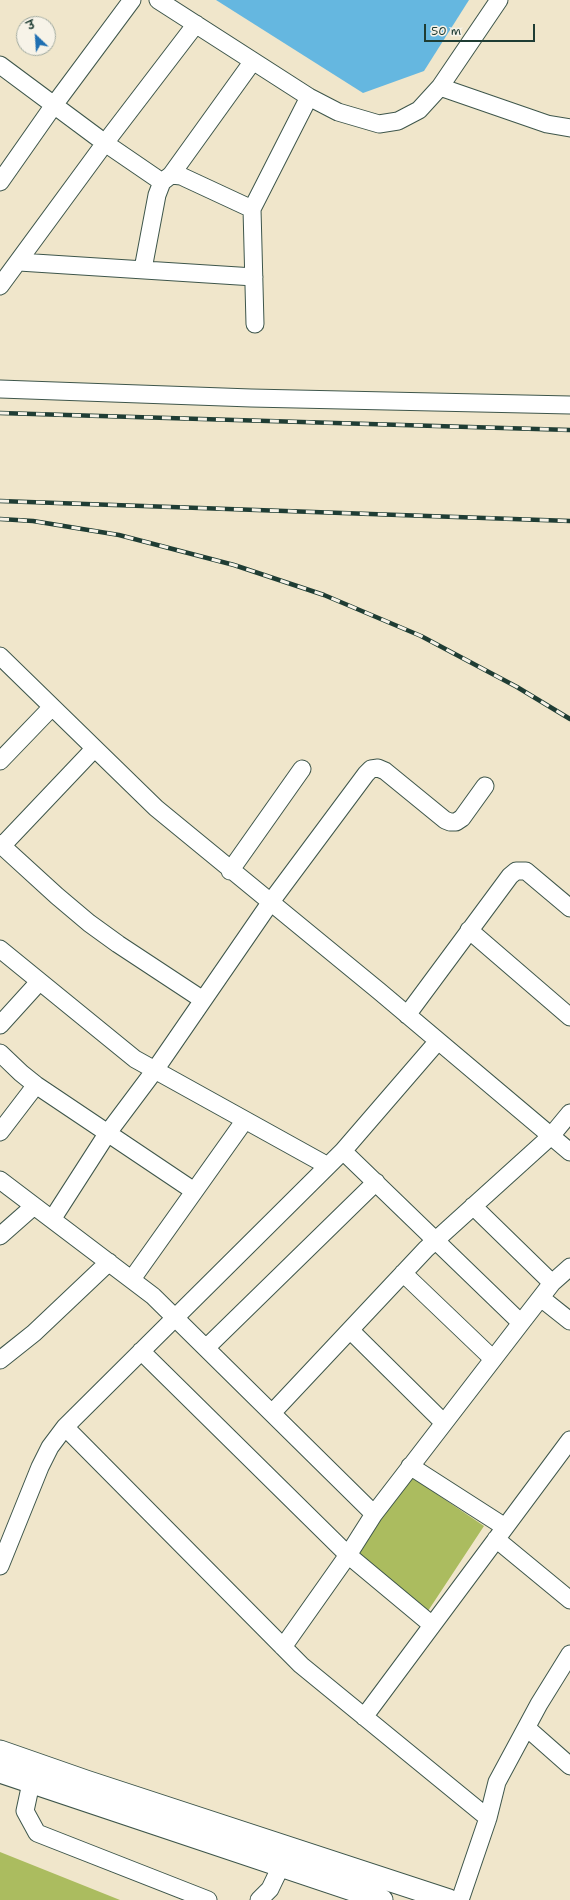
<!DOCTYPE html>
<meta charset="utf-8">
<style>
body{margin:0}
#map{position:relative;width:570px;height:1900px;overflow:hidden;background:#f0e6cb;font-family:"Shantell Sans","Playpen Sans Deva",sans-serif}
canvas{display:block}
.north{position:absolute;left:16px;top:16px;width:40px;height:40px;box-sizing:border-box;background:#f7f3e8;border:1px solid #a1aaa0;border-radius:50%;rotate:335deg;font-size:11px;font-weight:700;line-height:16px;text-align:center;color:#1f3d34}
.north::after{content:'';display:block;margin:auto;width:14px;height:18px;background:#1f6fb2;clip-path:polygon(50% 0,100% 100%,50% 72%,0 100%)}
.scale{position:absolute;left:424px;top:24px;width:111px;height:18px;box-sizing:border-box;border:2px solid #1f3d34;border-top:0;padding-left:5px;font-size:12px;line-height:14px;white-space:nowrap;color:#1f3d34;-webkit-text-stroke:3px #f7f3e8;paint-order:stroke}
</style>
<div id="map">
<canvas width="570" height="1900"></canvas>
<div class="north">उ</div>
<div class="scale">50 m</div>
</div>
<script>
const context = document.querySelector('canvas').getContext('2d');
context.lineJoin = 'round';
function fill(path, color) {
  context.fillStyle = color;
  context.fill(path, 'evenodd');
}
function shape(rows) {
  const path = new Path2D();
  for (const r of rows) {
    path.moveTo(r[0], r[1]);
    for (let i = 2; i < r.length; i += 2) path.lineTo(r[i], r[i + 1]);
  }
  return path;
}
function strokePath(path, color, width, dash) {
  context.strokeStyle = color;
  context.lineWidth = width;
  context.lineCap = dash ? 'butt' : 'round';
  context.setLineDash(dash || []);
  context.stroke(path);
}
fill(shape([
 [413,1478,484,1526,426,1614,351,1553],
 [0,1852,120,1900,0,1900]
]), '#abbc5f');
fill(shape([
 [216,0,469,0,424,71,363,93]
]), '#65b7e0');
const minor = shape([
 [158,0,309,97,338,112,379,124,398,121,419,110,440,87,499,0],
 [0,65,105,143,162,182],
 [440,87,547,124,570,128],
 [171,175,253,61],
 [0,182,54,105,132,0],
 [19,262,254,277],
 [143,269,157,195,162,182,171,175,181,176,252,209],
 [0,286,105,143,196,24],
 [255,324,252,209,309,97],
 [0,389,251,398,570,405],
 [0,656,156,808,379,991,570,1152],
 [0,761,51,708],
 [0,844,57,896,89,923,118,944,203,1000],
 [2,846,94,749],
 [230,871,302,769],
 [469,930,570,1017],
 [0,949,135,1059,328,1166],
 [407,1015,510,876,516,871,526,871,570,908],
 [0,1025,39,982],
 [0,1053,21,1073,36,1085,194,1191],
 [0,1132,36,1085],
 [343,1151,521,1323],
 [0,1180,153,1296,374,1514],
 [473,1206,552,1283],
 [53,1218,107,1134,155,1070,270,903,366,774,371,769,378,768,385,771,445,820,450,822,456,822,462,818,485,786],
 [0,1236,34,1206],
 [403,1273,493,1359],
 [132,1279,245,1120],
 [541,1298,570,1321],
 [350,1330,444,1423],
 [206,1348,376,1182],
 [141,1351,348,1555,283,1647],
 [0,1360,34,1333,109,1262],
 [272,1413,426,1249,551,1136,570,1113],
 [65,1427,301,1665,488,1818],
 [410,1466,505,1527],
 [496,1539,570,1600],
 [0,1566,40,1467,50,1447,65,1427,343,1151,438,1041],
 [432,1625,348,1555,374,1514,521,1323,552,1283,570,1267],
 [364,1717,570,1440],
 [527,1728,570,1766],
 [31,1783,25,1811,37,1833,208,1900],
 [259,1900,270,1889,281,1866,291,1870],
 [460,1900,488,1818,497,1782,539,1704,570,1654]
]);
const major = shape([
 [0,1751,86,1781,449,1900],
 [0,1772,382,1900]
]);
strokePath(minor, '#3e564b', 19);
strokePath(major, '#3e564b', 23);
strokePath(minor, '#fff', 17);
strokePath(major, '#fff', 21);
const rail = shape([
 [0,413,570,430],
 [0,501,570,521],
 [0,519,33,521,119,535,234,565,324,595,421,636,517,687,570,719]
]);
strokePath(rail, '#1f3d34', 4.5);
strokePath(rail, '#f7f3e8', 3, [9]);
</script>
